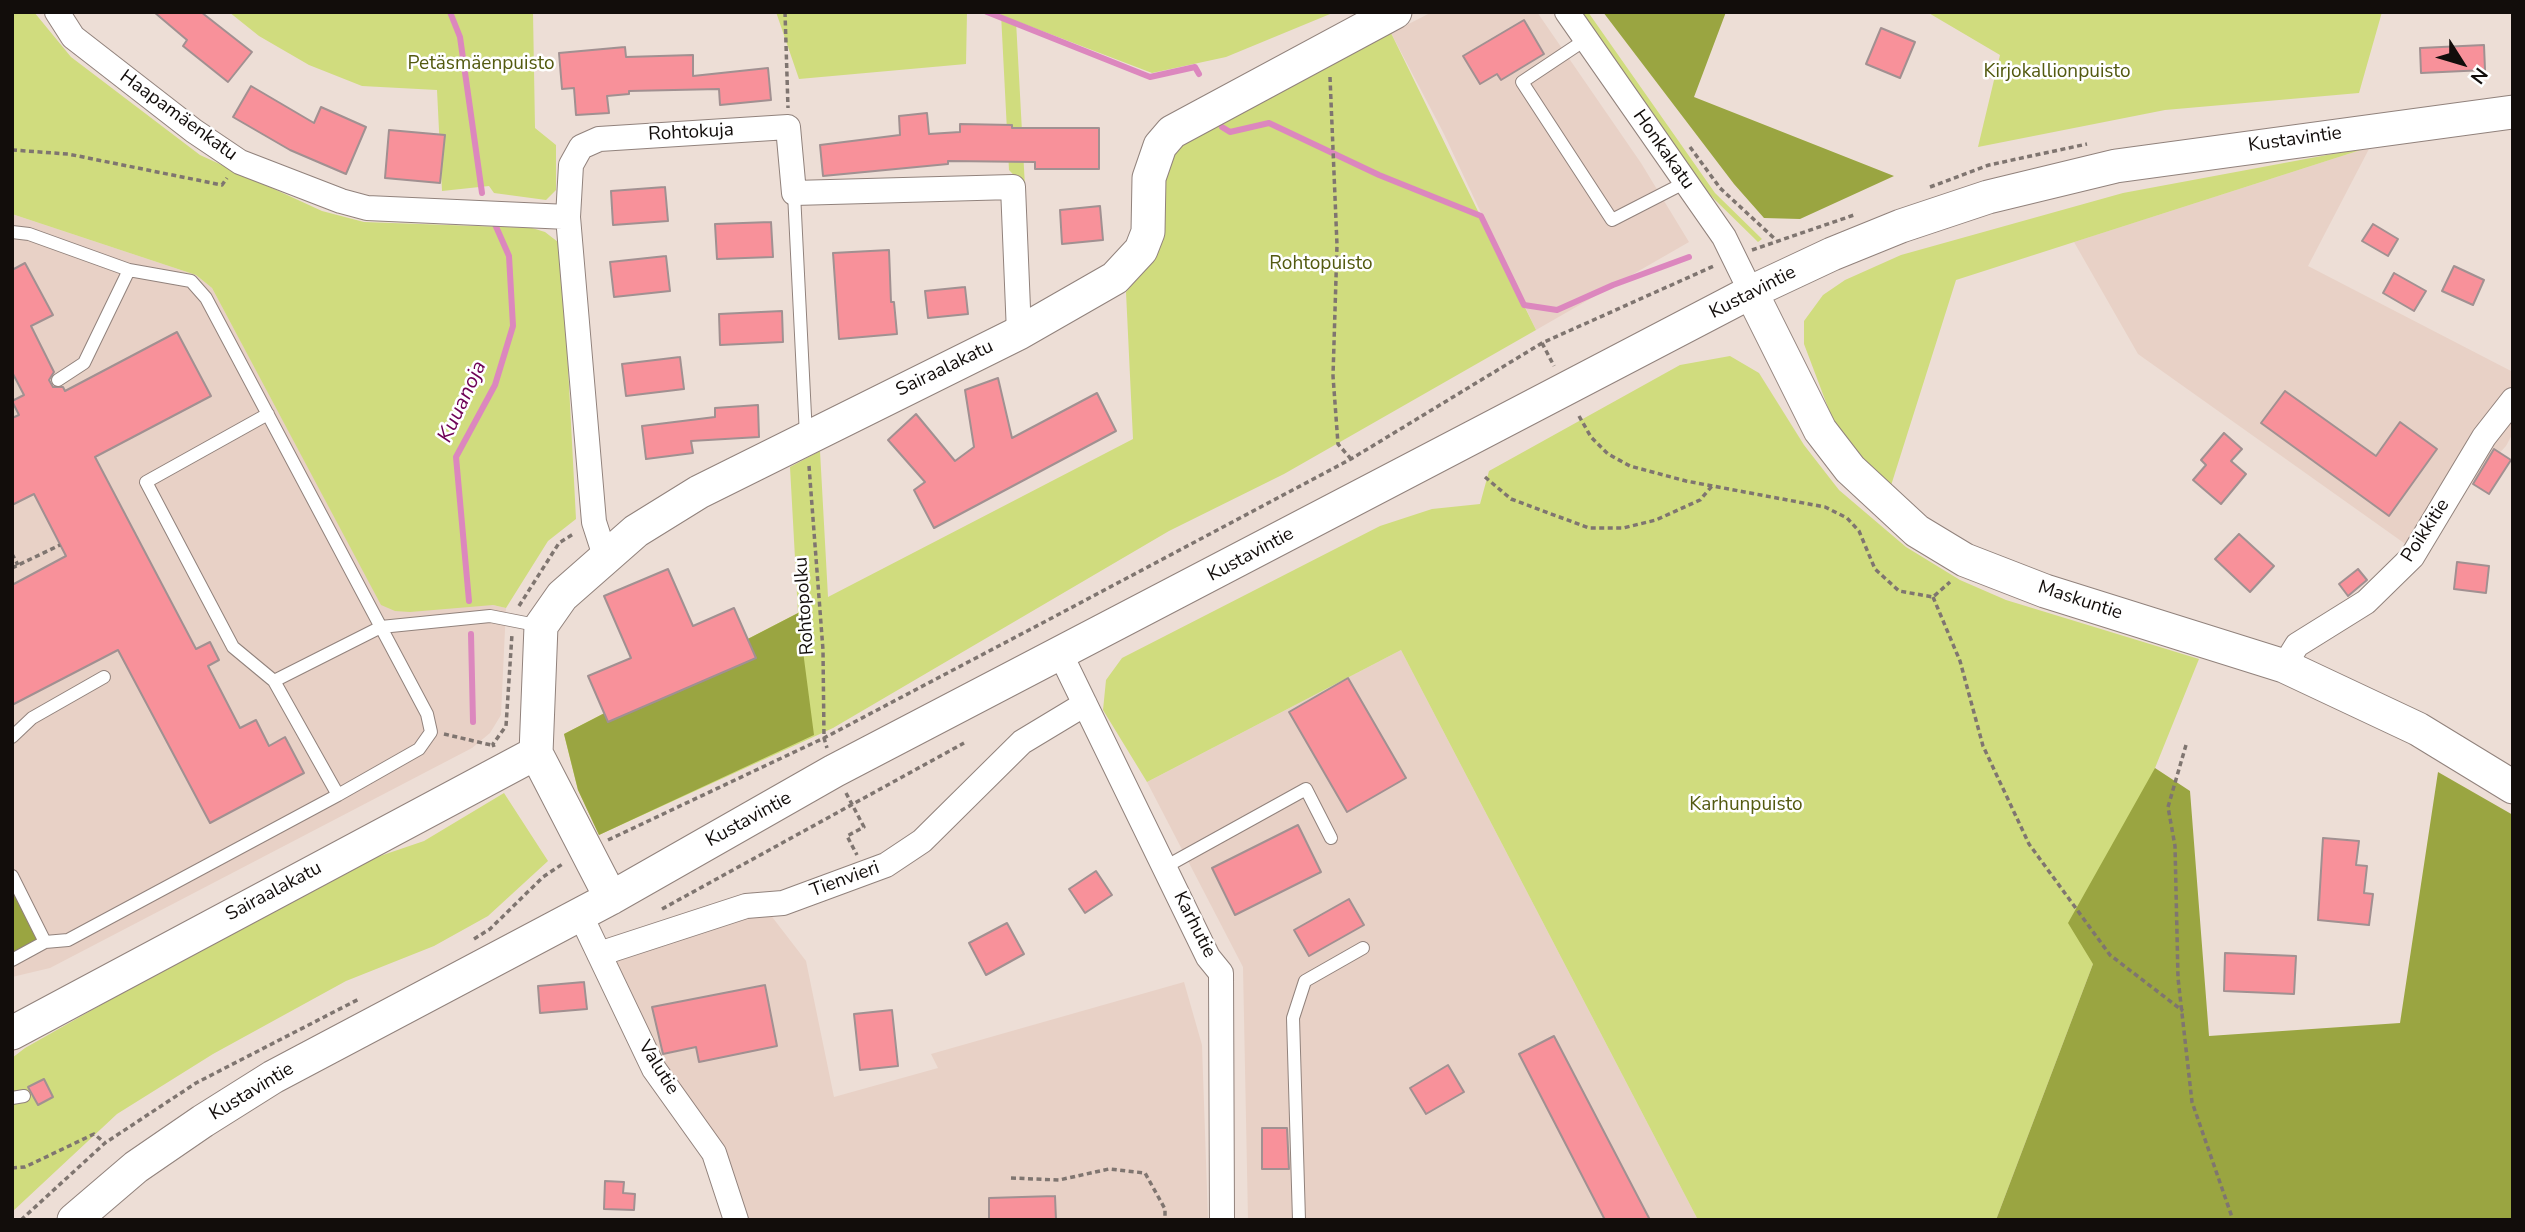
<!DOCTYPE html>
<meta charset="utf-8">
<style>
body{margin:0}
#map{position:relative;width:2525px;height:1232px;overflow:hidden;background:#edded6;font-family:"Nunito Sans",sans-serif}
canvas{display:block}
.frame{position:absolute;inset:0;border:14px solid #120d0b;pointer-events:none}
.north{position:absolute;left:2427px;top:28px;width:70px;height:70px;-webkit-text-stroke:5px #fff;paint-order:stroke;rotate:127deg;font-size:19px;font-weight:700;line-height:28px;text-align:center;color:#120d0b}
.north::after{content:'';display:block;margin:auto;width:24px;height:32px;background:#120d0b;clip-path:polygon(50% 0,100% 100%,50% 72%,0 100%)}
</style>
<div id="map">
<canvas width="2525" height="1232"></canvas>
<div class="frame"></div>
<div class="north">N</div>
</div>
<script>
const context = document.querySelector('canvas').getContext('2d');
context.lineJoin = 'round';
function fill(path, color) {
  context.fillStyle = color;
  context.fill(path, 'evenodd');
}
function shape(rows) {
  const path = new Path2D();
  for (const r of rows) {
    path.moveTo(r[0], r[1]);
    for (let i = 2; i < r.length; i += 2) path.lineTo(r[i], r[i + 1]);
  }
  return path;
}
function strokePath(path, color, width, dash) {
  context.strokeStyle = color;
  context.lineWidth = width;
  context.lineCap = dash ? 'butt' : 'round';
  context.setLineDash(dash || []);
  context.stroke(path);
}
function label(font, color, halo, rows, align = 'center') {
  context.font = font + ' "Nunito Sans",sans-serif';
  context.lineWidth = 5;
  context.setLineDash([]);
  context.textBaseline = 'middle';
  context.strokeStyle = halo;
  context.fillStyle = color;
  for (const [text, x, y, turn = 0] of rows) {
    context.save();
    context.translate(x, y);
    context.rotate((+turn || 0) * Math.PI / 180);
    context.textAlign = isNaN(turn) ? turn : align;
    if (halo) context.strokeText(text, 0, 0);
    context.fillText(text, 0, 0);
    context.restore();
  }
}
fill(shape([
 [1432,12,1537,12,1641,163,1689,242,1536,330,1443,132,1391,33],
 [2370,147,2308,266,2513,372,2513,433,2506,446,2411,548,2138,354,2074,242],
 [12,214,196,275,212,288,382,605,493,605,506,608,501,715,490,733,472,748,50,968,12,977],
 [1401,650,1698,1220,1248,1220,1243,967,1147,782],
 [753,892,806,961,834,1097,938,1068,931,1054,1184,982,1202,1045,1208,1220,743,1220,689,1124,603,942]
]), '#e8d1c6');
fill(shape([
 [12,12,34,12,71,57,200,155,322,211,364,222,532,228,545,232,558,242,562,252,576,519,548,541,506,608,493,605,410,612,395,611,381,605,212,288,196,275,12,214],
 [229,12,533,12,535,128,556,145,556,190,546,200,494,193,489,186,442,191,437,90,362,86,309,65,259,36],
 [776,12,967,12,966,64,799,79],
 [999,12,1335,12,1226,57,1152,73,1016,21,1025,187,1009,170,1001,14],
 [1579,12,1588,12,1715,193,1762,239,1758,242,1710,195],
 [1927,12,2382,12,2359,93,2165,110,1978,147,2000,55],
 [1391,33,1536,330,1284,474,1169,531,833,728,599,835,578,790,564,734,798,613,790,467,820,451,828,597,1133,439,1126,292,1157,255,1161,189,1173,151,1199,133],
 [2370,147,1956,280,1888,495,1838,434,1804,344,1804,321,1823,295,1845,280,1901,255,2123,193],
 [1730,356,1759,373,1804,445,1839,490,1906,547,1960,580,2006,600,2199,659,2155,768,2093,964,1996,1220,1698,1220,1401,650,1147,782,1103,710,1106,680,1122,658,1380,526,1432,509,1480,504,1489,471,1680,365],
 [504,793,548,861,488,916,434,946,346,981,213,1054,117,1114,12,1212,12,1058,25,1048,339,870,424,841]
]), '#d0dc7e');
fill(shape([
 [1603,12,1726,12,1694,97,1894,176,1800,219,1764,218,1734,184],
 [798,613,814,735,599,835,578,790,564,734],
 [2155,768,2190,791,2209,1036,2400,1023,2438,772,2513,815,2513,1220,1996,1220,2093,964,2068,923],
 [12,876,45,942,12,960]
]), '#9aa541');
strokePath(shape([
 [450,12,460,37,482,193],
 [987,12,1150,77,1195,67,1199,74],
 [1222,127,1230,132,1269,123,1379,175,1481,216,1524,305,1557,310,1613,285,1689,257],
 [469,601,456,457,495,385,513,326,509,256,494,222],
 [471,634,473,722]
]), '#dc87be', 6);
const building = shape([
 [154,12,201,12,252,52,228,82,183,46,187,40,154,12],
 [1524,20,1544,54,1501,80,1497,74,1480,84,1463,56,1524,20],
 [1881,28,1915,42,1900,78,1866,64,1881,28],
 [2484,45,2485,70,2421,73,2420,48,2484,45],
 [625,47,626,57,693,55,693,76,768,68,771,100,720,105,719,89,629,91,629,94,607,96,609,113,576,115,574,88,562,89,559,53,625,47],
 [251,86,314,123,321,107,366,127,346,174,290,150,233,117,251,86],
 [927,113,929,134,960,132,960,124,1012,125,1012,128,1099,128,1099,169,1035,169,1035,162,948,161,948,164,823,176,820,145,900,135,899,116,927,113],
 [389,130,445,135,440,183,385,178,389,130],
 [665,187,668,221,613,225,611,191,665,187],
 [1100,206,1103,240,1062,244,1060,210,1100,206],
 [771,222,773,257,717,259,715,224,771,222],
 [2373,224,2398,239,2388,256,2362,241,2373,224],
 [889,250,891,302,894,302,897,334,839,339,833,253,889,250],
 [666,256,670,291,614,297,610,262,666,256],
 [25,263,53,315,31,326,54,372,49,380,53,387,63,387,65,391,177,332,211,396,95,457,196,649,210,642,219,660,208,666,240,728,256,720,269,746,285,737,304,773,210,823,118,650,12,705,12,585,66,556,34,494,12,505,12,418,19,415,12,401,24,395,12,372,12,270,25,263],
 [2454,266,2484,280,2473,305,2442,291,2454,266],
 [2394,273,2426,291,2414,311,2383,293,2394,273],
 [965,287,968,314,928,318,925,291,965,287],
 [782,311,783,342,720,345,719,314,782,311],
 [680,357,684,389,626,396,622,364,680,357],
 [998,378,1012,438,1097,393,1116,431,934,528,914,490,925,482,888,440,916,414,955,461,974,447,965,390,998,378],
 [2285,391,2376,456,2400,422,2437,449,2389,516,2261,423,2285,391],
 [758,405,759,437,691,441,693,453,646,459,642,426,715,417,715,408,758,405],
 [2224,433,2242,449,2231,461,2246,474,2221,504,2193,480,2206,465,2201,460,2224,433],
 [2494,449,2511,460,2489,494,2473,484,2494,449],
 [2239,534,2274,566,2250,592,2215,559,2239,534],
 [2457,562,2489,566,2486,593,2454,589,2457,562],
 [668,569,693,626,734,608,756,658,608,722,588,676,631,658,604,596,668,569],
 [2358,569,2367,580,2348,596,2339,584,2358,569],
 [1348,678,1406,778,1347,812,1289,712,1348,678],
 [1298,825,1321,872,1235,915,1212,868,1298,825],
 [2323,838,2359,841,2356,865,2367,866,2364,893,2373,894,2369,925,2318,920,2323,838],
 [1096,871,1112,895,1085,913,1069,889,1096,871],
 [1349,899,1364,925,1309,956,1294,930,1349,899],
 [1007,923,1024,954,986,975,969,943,1007,923],
 [2225,953,2296,956,2294,994,2224,991,2225,953],
 [584,982,587,1009,540,1013,538,986,584,982],
 [765,985,777,1046,699,1062,696,1047,663,1054,652,1007,765,985],
 [892,1010,898,1066,860,1070,854,1014,892,1010],
 [1554,1036,1650,1220,1605,1220,1519,1054,1554,1036],
 [1448,1065,1464,1092,1426,1114,1410,1088,1448,1065],
 [44,1079,53,1097,38,1105,28,1087,44,1079],
 [1262,1128,1287,1128,1289,1169,1262,1169,1262,1128],
 [605,1181,624,1182,623,1193,635,1194,634,1210,604,1209,605,1181],
 [1055,1196,1056,1220,989,1220,989,1198,1055,1196]
]);
fill(building, '#f8919a');
strokePath(building, '#a19091', 2);
const lane = shape([
 [1585,40,1522,82,1612,220,1686,182],
 [794,193,806,436],
 [12,232,29,234,129,270,191,281,206,298,427,714,431,732,419,749,338,795,68,940,45,942,12,960],
 [58,380,84,363,129,270],
 [268,414,146,482,233,647,274,681,338,795],
 [274,681,381,627,490,616,541,626],
 [12,737,32,718,104,677],
 [1165,867,1306,789,1331,838],
 [12,876,45,942],
 [12,1098,24,1096],
 [1299,1220,1293,1018,1305,981,1363,948]
]);
const street = shape([
 [57,12,73,37,194,131,240,162,341,201,367,208,568,217],
 [1567,12,1724,237,1751,292],
 [605,556,594,522,568,217,571,165,581,147,599,139,788,127,794,193,1013,187,1019,333],
 [1061,655,1208,957,1221,973,1222,1220],
 [2284,666,2297,645,2366,602,2412,557,2484,437,2513,400],
 [580,914,654,1069,714,1153,736,1220],
 [599,954,746,906,783,903,886,865,922,841,1022,742,1085,704]
]);
const secondary = shape([
 [1751,292,1820,430,1850,469,1917,531,1965,560,2045,591,2284,666,2418,729,2513,787],
 [611,898,536,753,541,626,562,596,636,531,699,492,1019,333,1115,278,1141,250,1148,232,1149,178,1160,146,1172,132,1395,12],
 [12,1033,536,753],
 [74,1220,136,1167,203,1121,273,1077,611,898,834,771,1751,292,1832,254,1901,226,1988,197,2116,166,2513,112]
]);
strokePath(lane, '#91827c', 14);
strokePath(street, '#91827c', 26);
strokePath(secondary, '#91827c', 35);
strokePath(shape([
 [785,12,788,108],
 [1330,77,1337,245,1333,376,1338,444,1351,459],
 [1690,147,1720,188,1776,240],
 [12,150,68,154,222,185,227,178],
 [1930,187,1989,165,2087,144],
 [1752,250,1854,215],
 [1542,343,1554,366],
 [1579,416,1591,437,1608,454,1630,466,1686,481,1825,507,1847,518,1859,531,1875,569,1899,591,1933,597,1950,582],
 [809,466,823,650,824,738,827,748],
 [1485,477,1511,499,1589,528,1623,528,1656,520,1700,500,1712,486],
 [12,554,18,565],
 [12,568,60,545],
 [1933,597,1960,661,1983,746,2029,844,2110,955,2183,1011],
 [519,606,559,543,575,533],
 [444,734,491,745],
 [2186,745,2168,807,2175,846,2178,978,2192,1102,2233,1220],
 [494,747,493,744,506,726,512,634],
 [846,793,864,827,847,836,857,855],
 [608,840,824,738,1048,620,1351,459,1542,343,1716,265],
 [662,909,964,743],
 [474,939,490,929,543,877,564,863],
 [12,1168,25,1167,94,1134,105,1143],
 [1011,1178,1059,1180,1109,1169,1145,1173,1165,1209,1165,1220],
 [21,1220,105,1143,196,1083,359,999]
]), '#7f7570', 3.5, [5, 3.5]);
strokePath(lane, '#fff', 12);
strokePath(street, '#fff', 24);
strokePath(secondary, '#fff', 33);
label('19px', '#535a10', '#fff', [
 ["Petäsmäenpuisto",481,64],
 ["Kirjokallionpuisto",2057,72],
 ["Rohtopuisto",1321,264],
 ["Karhunpuisto",1746,805]
]);
label('19px', '#120d0b', '#fff', [
 ["Haapamäenkatu",178,116,36],
 ["Rohtokuja",691,133,-3],
 ["Kustavintie",2295,140,-8],
 ["Honkakatu",1663,150,55],
 ["Kustavintie",1753,293,-27],
 ["Sairaalakatu",945,369,-26],
 ["Poikkitie",2426,531,-57],
 ["Kustavintie",1251,555,-28],
 ["Maskuntie",2080,601,18],
 ["Rohtopolku",805,606,-94],
 ["Kustavintie",749,820,-29],
 ["Tienvieri",845,880,-20],
 ["Sairaalakatu",274,892,-28],
 ["Karhutie",1194,925,63],
 ["Valutie",658,1068,58],
 ["Kustavintie",252,1092,-31]
]);
label('italic 21px', '#6e0255', '#fff', [
 ["Kuuanoja",463,402,-65]
]);
</script>
